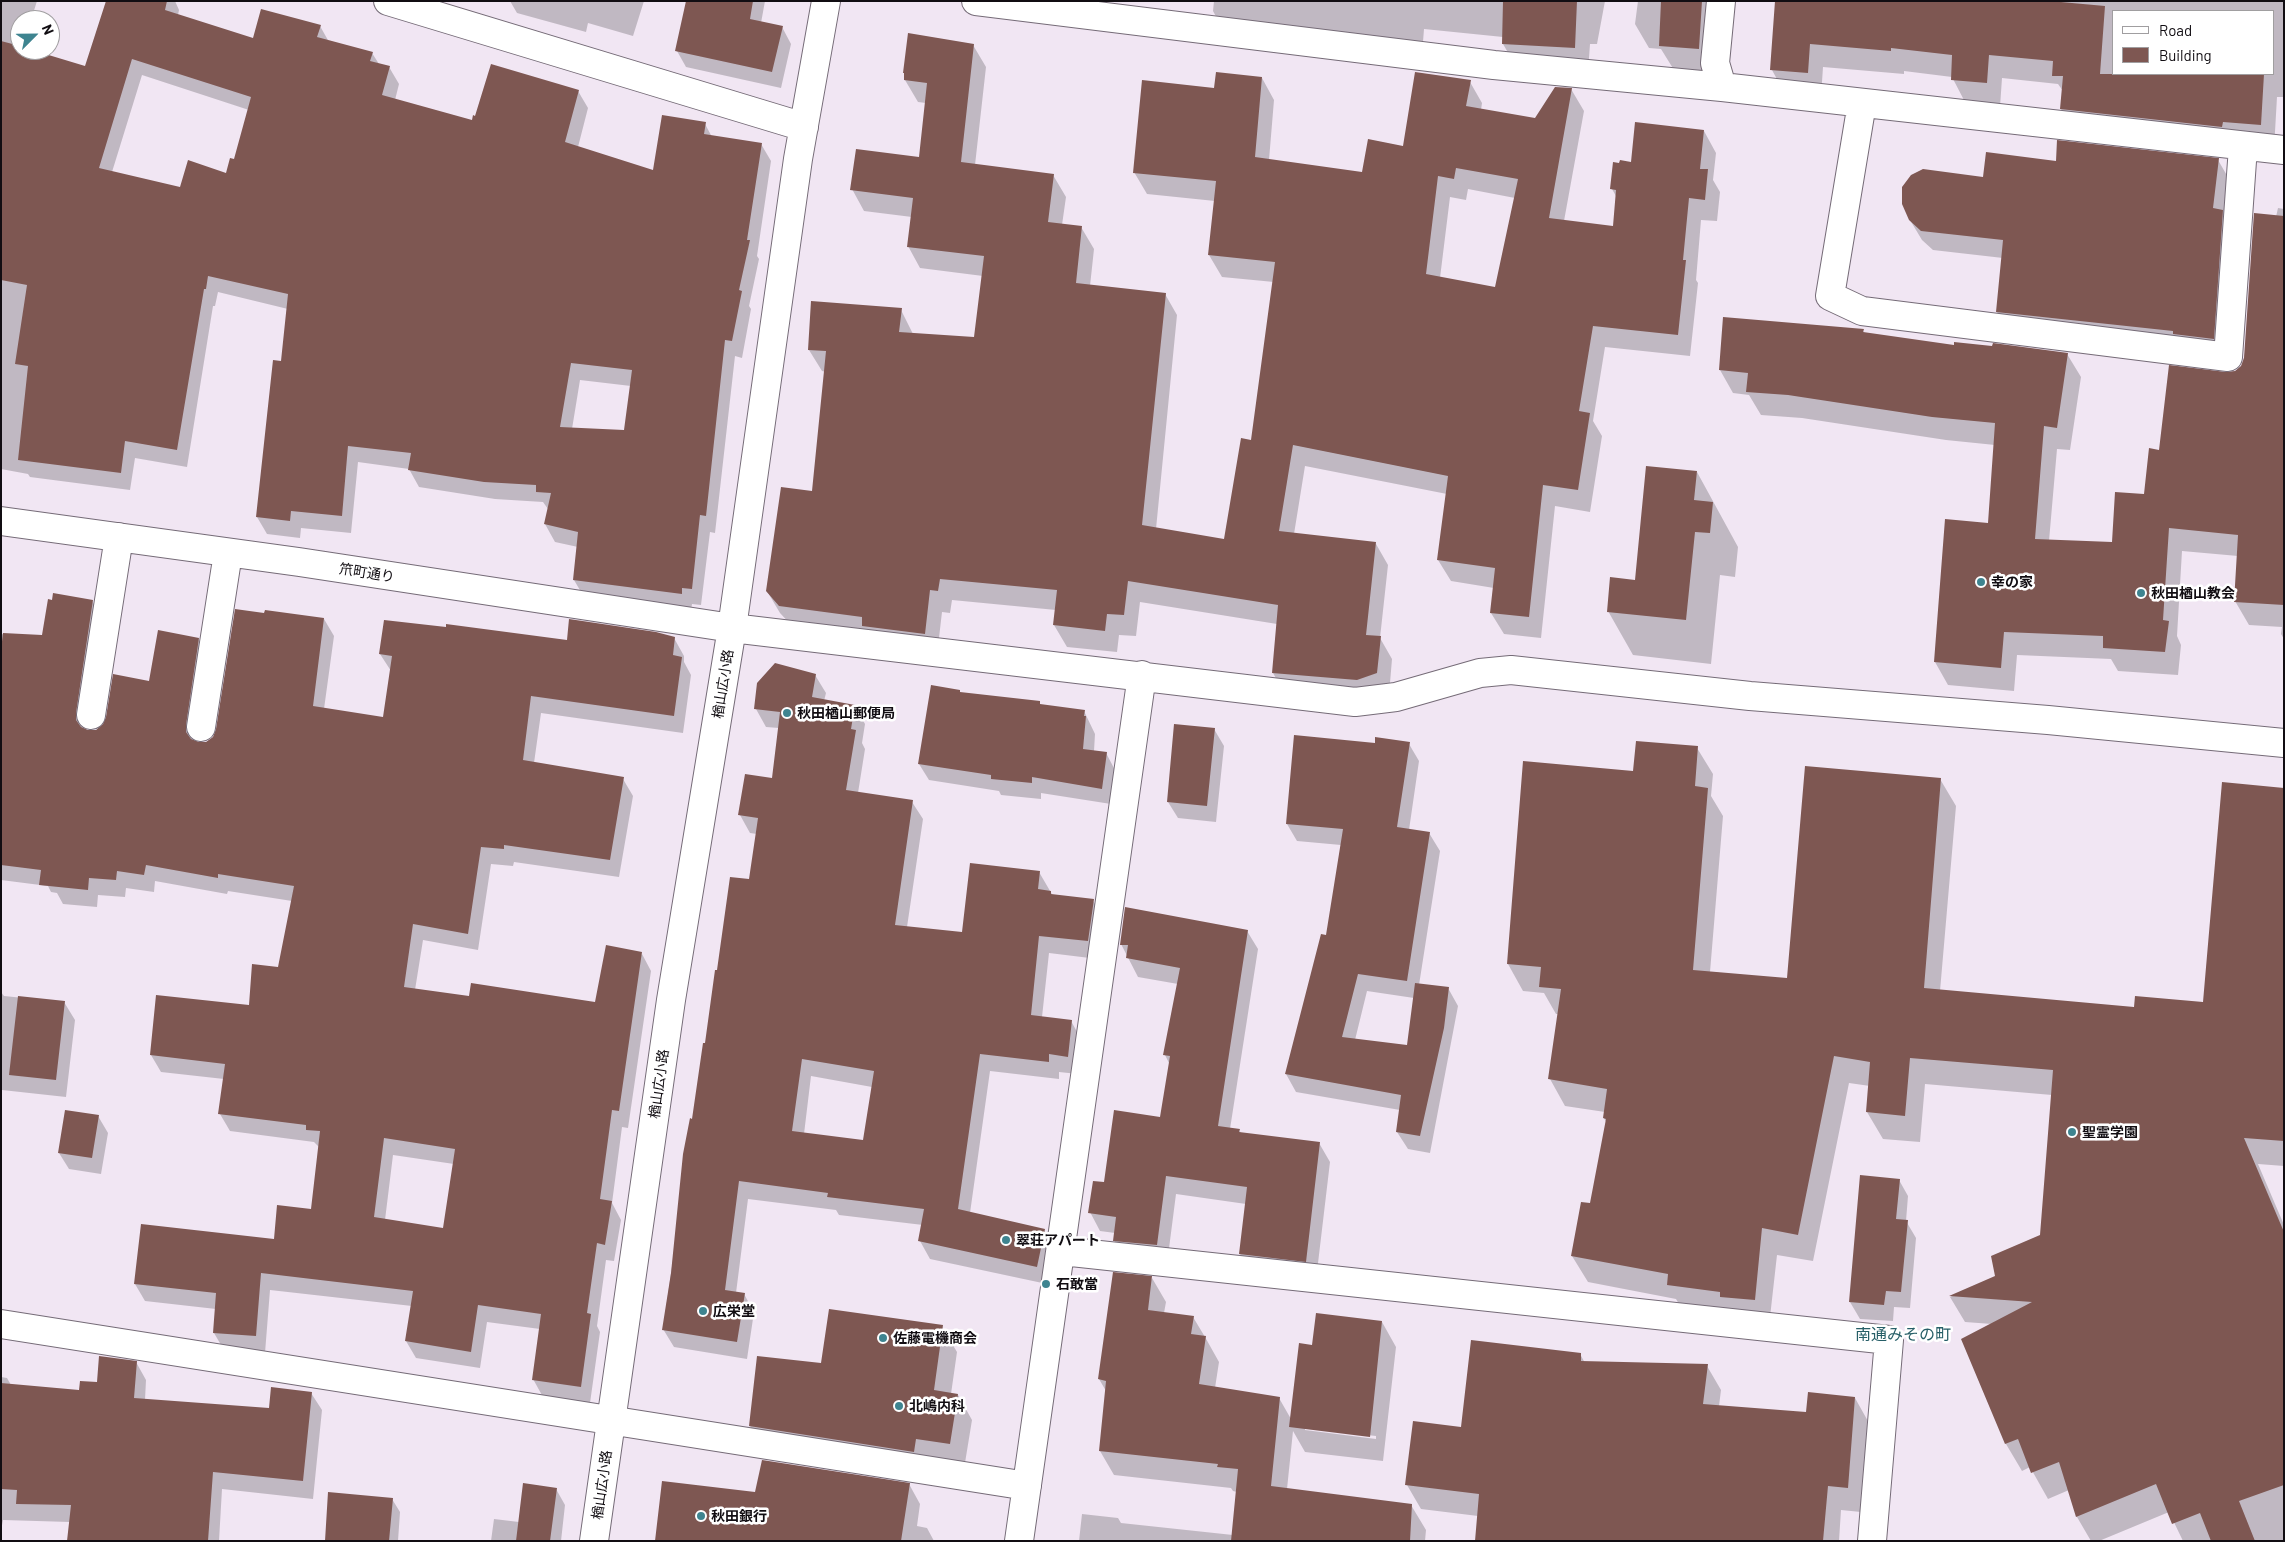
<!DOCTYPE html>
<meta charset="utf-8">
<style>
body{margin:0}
#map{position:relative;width:2285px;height:1542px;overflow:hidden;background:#f1e6f3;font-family:Barlow,sans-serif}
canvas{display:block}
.frame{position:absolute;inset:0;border:2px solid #110d12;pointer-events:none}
.legend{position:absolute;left:2112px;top:10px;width:162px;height:65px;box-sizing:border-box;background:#fff;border:1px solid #a09ea0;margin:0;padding:6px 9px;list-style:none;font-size:15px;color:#110d12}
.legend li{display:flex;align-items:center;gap:10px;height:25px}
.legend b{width:25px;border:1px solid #a09ea0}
.north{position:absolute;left:10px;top:10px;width:50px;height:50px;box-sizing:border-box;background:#fff;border:1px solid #a09ea0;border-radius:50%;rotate:67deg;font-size:14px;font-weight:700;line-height:20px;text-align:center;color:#110d12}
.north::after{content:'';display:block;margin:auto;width:18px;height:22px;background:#3e8490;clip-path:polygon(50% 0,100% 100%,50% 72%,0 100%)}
</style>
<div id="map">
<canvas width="2285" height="1542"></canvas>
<div class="frame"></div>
<ul class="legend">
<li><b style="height:6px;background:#fff"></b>Road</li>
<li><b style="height:14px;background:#7e5752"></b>Building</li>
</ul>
<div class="north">N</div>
</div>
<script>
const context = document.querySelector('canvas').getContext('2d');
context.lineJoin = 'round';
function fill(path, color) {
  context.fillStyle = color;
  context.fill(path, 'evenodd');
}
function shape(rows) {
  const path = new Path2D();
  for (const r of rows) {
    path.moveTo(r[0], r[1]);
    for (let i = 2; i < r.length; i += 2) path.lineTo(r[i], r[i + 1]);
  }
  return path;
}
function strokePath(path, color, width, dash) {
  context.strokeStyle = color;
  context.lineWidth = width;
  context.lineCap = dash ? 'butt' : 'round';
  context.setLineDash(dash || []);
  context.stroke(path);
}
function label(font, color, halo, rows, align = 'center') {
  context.font = font + ' Barlow,"Noto Sans JP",sans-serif';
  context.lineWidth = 5;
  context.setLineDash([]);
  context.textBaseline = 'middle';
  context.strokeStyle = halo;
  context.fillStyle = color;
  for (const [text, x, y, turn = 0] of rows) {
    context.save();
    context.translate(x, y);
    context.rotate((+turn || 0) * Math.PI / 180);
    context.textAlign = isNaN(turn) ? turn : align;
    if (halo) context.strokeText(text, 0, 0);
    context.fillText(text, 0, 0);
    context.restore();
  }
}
fill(shape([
 [1,1,37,1,31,20,20,20,20,50,27,50,86,68,107,1,175,1,179,10,178,15,254,39,320,26,329,42,372,53,379,64,389,67,399,84,395,100,473,122,578,91,588,108,578,147,654,172,705,124,712,137,761,144,771,161,757,256,759,259,749,306,751,309,742,358,735,356,715,533,710,532,701,605,692,604,691,611,584,597,574,580,578,547,555,542,545,524,548,509,543,502,495,499,419,487,409,469,358,462,351,533,301,528,300,538,267,534,257,517,282,362,288,309,218,292,215,306,213,306,187,467,135,458,130,490,30,477,28,474,1,469],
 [142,75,249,110,235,161,227,174,180,189,112,172],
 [580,380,631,386,625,432,572,429],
 [510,1,644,1,633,36,588,23,586,32,517,13],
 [687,1,765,1,761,23,782,27,791,44,781,88,686,67,677,51],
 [1214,1,1605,1,1597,44,1590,44,1588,72,1517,68,1503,44,1503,37,1424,29,1422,55,1226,35,1213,11],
 [1638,1,1723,1,1712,72,1674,70,1661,49,1649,48,1635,24],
 [1777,1,2284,1,2284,97,2277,97,2274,149,2075,133,2061,109,2063,91,2058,84,2002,78,2000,107,1966,104,1952,77,1904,71,1904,74,1823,67,1821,97,1785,94,1772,70],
 [2114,11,2274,11,2274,74,2114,74],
 [973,45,986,67,975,165,1053,175,1066,197,1062,225,1081,227,1094,249,1090,286,1165,294,1177,315,1156,529,1225,540,1252,442,1274,282,1222,277,1209,255,1215,201,1147,194,1134,172,1216,90,1262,78,1274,100,1269,160,1363,173,1404,148,1470,82,1482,103,1481,110,1536,120,1571,89,1584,111,1564,221,1614,227,1617,198,1612,189,1632,163,1704,131,1716,153,1713,180,1720,192,1717,221,1701,220,1696,280,1698,283,1690,356,1605,347,1593,421,1602,436,1590,512,1555,506,1541,638,1504,634,1491,613,1494,588,1451,581,1438,560,1447,494,1305,466,1294,534,1376,544,1388,565,1380,638,1392,659,1389,695,1285,694,1273,673,1277,624,1140,602,1136,636,1119,635,1117,652,1067,647,1054,625,1056,610,952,600,950,613,942,612,937,655,793,627,780,613,767,591,814,493,826,372,822,371,809,350,901,310,913,334,975,338,983,276,920,268,908,246,912,217,864,211,852,189,920,158,926,103,918,102,905,80,906,76],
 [1468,189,1515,198,1496,288,1440,278,1450,197,1466,200],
 [2218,160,2229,179,2224,358,2008,331,1997,312,2003,258,1933,250,1922,240,1910,220,1984,178,2057,162],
 [2278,208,2284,209,2284,639,2281,634,2282,627,2249,625,2235,601,2238,556,2182,551,2177,636,2181,645,2178,675,2118,671,2111,659,2017,655,2014,691,1948,685,1935,662,1989,524,1995,445,1946,440,1802,418,1761,415,1749,395,1733,393,1720,370,1863,330,1865,334,1955,346,2067,354,2081,377,2070,450,2057,449,2049,541,2113,544,2145,496,2160,451,2226,374,2235,372,2242,366],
 [1697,472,1738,547,1735,577,1720,575,1711,664,1633,655,1608,611,1636,581],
 [92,601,102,618,85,730,98,731,198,639,208,656,195,742,207,743,214,738,265,614,324,619,334,636,324,709,384,718,391,671,380,654,568,642,674,638,684,656,684,662,691,675,683,733,541,713,534,763,623,779,633,796,619,877,514,862,513,866,491,864,478,950,423,940,415,990,470,997,596,1004,642,954,651,971,628,1128,622,1127,612,1203,621,1220,614,1261,606,1260,597,1326,600,1332,590,1403,543,1397,533,1379,540,1329,487,1322,480,1368,416,1358,406,1341,412,1306,270,1290,265,1353,224,1350,214,1333,216,1309,145,1301,135,1284,275,1240,312,1211,319,1147,314,1142,230,1131,220,1114,224,1079,161,1072,151,1055,250,1006,279,968,292,901,228,891,227,894,155,881,154,892,126,888,125,897,98,895,97,907,63,904,57,893,51,892,48,886,1,880,1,634,43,637],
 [393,1155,454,1164,444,1230,385,1220],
 [815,675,826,693,824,701,855,706,865,724,862,743,865,749,858,793,912,802,923,819,907,927,963,933,1039,872,1053,896,1093,901,1104,918,1098,959,1049,953,1042,1017,1071,1021,1081,1039,1078,1074,1059,1072,1059,1079,990,1071,970,1213,1044,1230,1054,1248,1047,1284,930,1259,920,1241,923,1225,839,1215,836,1210,748,1199,736,1293,744,1294,754,1312,747,1359,674,1347,663,1329,693,1120,718,972,750,880,757,834,750,833,740,815,773,779,779,728,766,727,756,709],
 [811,1076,872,1087,864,1141,804,1134],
 [961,694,1039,702,1041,706,1084,711,1095,734,1094,751,1106,753,1115,770,1111,804,1041,793,1041,799,1001,795,999,791,929,780,919,764],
 [1214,729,1224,746,1216,822,1178,818,1168,802],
 [1376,744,1409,744,1419,761,1409,830,1429,833,1440,851,1419,985,1448,988,1458,1006,1430,1153,1408,1149,1397,1132,1400,1110,1296,1092,1286,1074,1327,937,1341,845,1297,841,1287,824],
 [1367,991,1414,998,1408,1047,1355,1040],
 [1697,748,1713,774,1711,796,1723,816,1710,972,1788,979,1940,779,1956,806,1940,991,2135,1008,2204,1003,2284,789,2284,1166,2258,1164,2284,1225,2284,1541,2183,1541,2169,1512,2099,1541,2091,1541,2077,1517,2069,1490,2048,1499,2030,1467,2022,1471,2006,1444,1962,1340,1992,1324,1965,1322,1950,1297,1996,1277,2041,1236,2052,1095,1925,1084,1920,1142,1883,1139,1867,1112,1870,1086,1849,1083,1813,1261,1777,1255,1769,1326,1683,1311,1676,1299,1588,1282,1572,1256,1591,1205,1606,1122,1604,1118,1605,1112,1565,1106,1550,1079,1559,1014,1556,1014,1544,993,1523,991,1508,964,1634,773],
 [1247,931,1258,949,1230,1129,1239,1130,1241,1133,1319,1143,1330,1162,1316,1280,1251,1273,1240,1254,1246,1204,1176,1194,1167,1264,1125,1259,1114,1240,1115,1233,1100,1231,1090,1212,1105,1184,1161,1118,1170,1065,1165,1055,1178,984,1138,977,1121,944],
 [1,992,4,996,64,1002,75,1020,66,1097,2,1090,1,1099],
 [98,1116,108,1133,101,1174,69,1169,59,1153],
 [1899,1180,1908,1196,1906,1221,1916,1238,1910,1308,1894,1307,1893,1321,1860,1319,1850,1302],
 [1152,1278,1166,1302,1164,1313,1193,1317,1205,1337,1219,1362,1215,1388,1279,1398,1291,1419,1313,1346,1382,1322,1396,1347,1383,1461,1305,1452,1293,1431,1287,1489,1411,1505,1426,1530,1425,1541,1079,1541,1082,1514,1118,1518,1121,1523,1233,1535,1237,1492,1233,1491,1231,1488,1114,1475,1100,1451,1106,1391,1099,1379],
 [1305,1428,1376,1436,1376,1439,1305,1430],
 [942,1327,957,1352,951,1394,958,1395,972,1420,964,1469,765,1451,750,1426,822,1365],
 [1580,1354,1585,1363,1707,1366,1721,1390,1719,1406,1807,1413,1855,1398,1869,1423,1861,1512,1841,1510,1839,1541,1476,1541,1478,1516,1421,1509,1407,1485,1462,1428],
 [136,1362,146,1380,145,1400,270,1409,311,1393,322,1410,313,1499,222,1489,219,1541,68,1541,70,1522,3,1520,1,1531,1,1377,7,1378,11,1385,80,1392],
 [909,1484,920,1504,917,1526,927,1528,934,1541,656,1541,756,1493],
 [556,1489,565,1505,561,1541,491,1541,494,1519,519,1522],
 [392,1499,400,1512,398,1541,326,1541]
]), '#0003');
fill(shape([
 [106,1,167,1,165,10,253,38,261,9,321,25,317,37,373,52,370,61,390,66,382,95,472,120,473,115,475,116,491,64,579,90,565,142,653,170,662,115,706,122,704,134,762,143,747,240,750,240,739,290,742,291,732,341,725,340,706,516,700,515,692,589,682,588,682,594,573,580,578,532,544,524,551,493,536,492,536,485,484,482,408,470,411,453,348,446,342,516,291,511,290,521,256,517,273,360,281,361,288,294,208,276,206,289,204,289,177,450,125,441,121,473,18,460,28,366,15,364,27,285,1,280,1,41,20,46,20,50,32,50,85,66],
 [132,59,251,97,234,159,230,158,226,173,188,160,180,187,99,168],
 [571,363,632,370,624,430,560,427],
 [686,1,753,1,750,19,783,26,772,72,675,51],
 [1503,1,1577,1,1575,48,1502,44],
 [1661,1,1702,1,1699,49,1659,46],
 [1775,1,2050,1,2105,6,2100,74,2264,74,2261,125,2223,122,2222,127,2060,109,2063,76,2052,76,2053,61,1989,55,1987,83,1951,80,1952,55,1891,48,1891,51,1810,44,1808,73,1770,70],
 [908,33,974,44,961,162,1054,174,1048,222,1082,226,1076,283,1166,293,1142,525,1224,539,1241,438,1251,440,1275,262,1208,255,1216,181,1133,173,1142,80,1214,88,1216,72,1262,77,1255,157,1362,172,1368,139,1403,146,1415,72,1471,80,1466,106,1535,118,1555,87,1572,88,1549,218,1613,226,1616,190,1610,189,1613,162,1619,163,1620,160,1631,162,1635,122,1704,130,1700,169,1708,169,1705,200,1689,198,1683,260,1686,260,1678,335,1593,326,1579,411,1590,413,1578,490,1543,485,1529,617,1490,613,1495,568,1437,560,1448,476,1293,445,1279,531,1376,542,1366,635,1381,636,1377,673,1357,680,1272,673,1278,605,1128,581,1124,615,1107,614,1105,631,1053,625,1057,590,940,579,938,591,930,590,925,634,862,626,862,617,779,606,766,591,781,487,812,491,826,351,808,350,811,301,902,308,899,332,974,337,984,256,907,247,913,198,850,190,856,149,919,157,927,83,904,80,904,73,903,73],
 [1456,168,1518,179,1495,287,1426,274,1438,176,1454,179],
 [2057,140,2219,158,2213,208,2223,210,2214,339,2173,334,2173,331,1996,312,2003,240,1921,231,1909,220,1902,204,1902,187,1911,175,1923,169,1983,177,1986,152,2056,161],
 [2254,213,2284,216,2284,605,2234,602,2238,535,2169,528,2163,620,2169,621,2165,652,2103,648,2103,636,2004,632,2001,668,1934,662,1945,519,1988,523,1995,423,1932,417,1788,395,1746,392,1748,373,1719,370,1723,317,1864,329,1863,332,1954,345,1954,342,1992,346,1993,343,2068,353,2057,428,2044,426,2035,539,2112,542,2115,492,2144,494,2149,448,2159,450,2169,365,2226,372,2235,371,2241,366,2244,358],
 [1646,466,1697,471,1694,500,1713,502,1710,533,1695,532,1686,620,1607,612,1610,577,1635,580],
 [53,593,93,600,76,713,76,720,81,727,88,730,96,730,103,724,106,717,113,674,149,681,158,630,199,638,186,725,186,732,191,739,199,742,206,742,213,737,216,729,235,609,264,613,265,610,324,618,313,706,383,717,392,656,379,654,384,620,446,627,446,624,567,640,569,619,656,632,675,637,673,655,682,657,674,716,531,696,523,760,624,777,610,860,504,845,504,849,481,847,468,934,413,924,404,987,469,996,471,983,595,1002,606,945,642,952,619,1111,612,1110,600,1199,612,1201,605,1245,597,1243,587,1313,591,1314,581,1387,532,1380,541,1314,478,1305,471,1352,405,1341,413,1291,261,1273,256,1336,213,1333,216,1293,134,1284,141,1224,274,1239,277,1205,311,1209,320,1131,306,1130,306,1125,218,1114,225,1064,150,1055,156,995,249,1005,252,964,278,967,294,886,218,874,218,878,146,865,144,875,117,871,116,880,89,878,88,890,39,885,41,870,1,865,1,650,3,633,42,635,48,599,52,600],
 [384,1138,455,1149,443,1228,374,1217],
 [775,663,816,674,812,697,855,705,851,729,856,730,846,790,913,800,895,925,962,932,970,863,1040,871,1038,889,1051,891,1051,894,1094,899,1088,941,1039,936,1031,1015,1072,1020,1068,1057,1049,1054,1049,1062,980,1054,958,1209,1045,1229,1037,1267,918,1241,924,1209,827,1197,828,1193,739,1181,725,1290,745,1293,737,1342,662,1330,671,1273,683,1154,690,1118,692,1119,703,1043,705,1043,715,970,717,970,730,877,749,879,758,818,738,815,745,774,772,778,780,712,754,709,757,683],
 [802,1059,874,1071,863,1140,792,1131],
 [931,685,960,690,960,692,1040,701,1040,704,1085,710,1084,716,1086,716,1083,749,1107,752,1102,789,1032,777,1032,783,991,779,991,775,918,764],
 [1174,724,1215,728,1207,806,1167,802],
 [1294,735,1375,743,1375,737,1410,742,1397,827,1430,832,1407,981,1358,974,1342,1037,1407,1045,1415,983,1449,987,1444,1028,1420,1136,1396,1132,1401,1095,1285,1074,1321,934,1326,935,1343,829,1286,824],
 [1636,741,1698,746,1695,786,1708,788,1693,970,1787,978,1805,766,1941,778,1924,988,2134,1007,2135,996,2203,1002,2222,782,2284,788,2284,1141,2244,1138,2284,1232,2284,1485,2239,1501,2255,1541,2211,1541,2200,1513,2172,1524,2156,1484,2076,1517,2059,1462,2031,1473,2018,1439,2005,1444,1961,1339,2032,1302,1949,1296,1995,1276,1991,1256,2040,1235,2053,1070,1910,1058,1905,1116,1866,1112,1870,1062,1834,1056,1798,1235,1762,1228,1755,1300,1720,1297,1720,1292,1667,1285,1668,1274,1571,1256,1581,1202,1590,1203,1606,1119,1603,1118,1607,1089,1548,1079,1561,989,1539,987,1541,967,1507,964,1523,761,1633,771],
 [1125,907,1248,930,1218,1126,1240,1129,1239,1132,1320,1142,1306,1262,1239,1254,1247,1187,1166,1176,1157,1245,1113,1241,1116,1217,1088,1213,1093,1181,1104,1182,1114,1110,1160,1117,1170,1056,1163,1055,1180,968,1126,958,1128,945,1120,945],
 [18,996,65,1001,56,1080,9,1075],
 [65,1110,99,1115,92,1158,58,1153],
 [1860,1175,1900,1179,1896,1219,1908,1220,1901,1292,1886,1291,1884,1305,1849,1302],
 [1113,1272,1152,1276,1148,1310,1194,1316,1191,1334,1206,1336,1199,1384,1280,1397,1271,1486,1412,1504,1410,1541,1231,1541,1238,1469,1217,1467,1218,1464,1099,1451,1106,1381,1098,1379],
 [829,1309,943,1325,934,1390,958,1394,950,1444,916,1439,914,1452,749,1426,757,1356,821,1363],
 [1316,1313,1382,1321,1370,1437,1289,1427,1299,1343,1312,1345],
 [1471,1340,1581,1353,1581,1361,1708,1364,1703,1404,1806,1412,1808,1392,1855,1397,1848,1488,1828,1486,1823,1541,1475,1541,1479,1494,1405,1485,1413,1421,1461,1427],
 [99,1356,137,1361,134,1398,269,1408,271,1387,312,1392,303,1481,213,1472,208,1541,67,1541,71,1505,16,1504,17,1490,1,1489,1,1383,79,1390,80,1381,97,1382],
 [762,1460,910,1483,901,1541,655,1541,662,1481,755,1492],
 [523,1483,557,1488,550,1541,516,1541],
 [328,1492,393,1498,389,1541,325,1541]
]), '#7e5752');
const minor = shape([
 [388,1,804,127],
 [976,1,1494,65,1722,87,2284,150],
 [1721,1,1715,63,1722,87],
 [1862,103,1830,296,1862,311,2228,357,2243,147],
 [1,521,299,562,732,628,1355,702,1396,697,1480,673,1511,670,1750,696,2048,720,2284,743],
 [91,715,119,537],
 [201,727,228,553],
 [1062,1251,1889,1340,1872,1541],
 [1,1324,1027,1486],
 [594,1541,671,1000,732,628,798,159,826,1],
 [1019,1541,1142,675]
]);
strokePath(minor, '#756b77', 30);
strokePath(minor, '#fff', 28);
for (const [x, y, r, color] of [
 [1981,582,5,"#3e8490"],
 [2141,593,5,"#3e8490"],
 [787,713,5,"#3e8490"],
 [2072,1132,5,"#3e8490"],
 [1006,1240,5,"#3e8490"],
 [1046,1284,5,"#3e8490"],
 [703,1311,5,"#3e8490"],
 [883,1338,5,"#3e8490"],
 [899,1406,5,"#3e8490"],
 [701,1516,5,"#3e8490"]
]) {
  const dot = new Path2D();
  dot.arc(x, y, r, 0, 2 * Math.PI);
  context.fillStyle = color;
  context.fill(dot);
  strokePath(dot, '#fff', 2);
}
label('14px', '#110d12', '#fff', [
 ["笊町通り",367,573,9],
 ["楢山広小路",723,684,-81],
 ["楢山広小路",659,1084,-82],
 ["楢山広小路",602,1485,-82]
]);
label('bold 14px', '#110d12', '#fff', [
 ["幸の家",1991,582],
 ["秋田楢山教会",2151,593],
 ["秋田楢山郵便局",797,713],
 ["聖霊学園",2082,1132],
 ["翠荘アパート",1016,1240],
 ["石敢當",1056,1284],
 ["広栄堂",713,1311],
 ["佐藤電機商会",893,1338],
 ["北嶋内科",909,1406],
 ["秋田銀行",711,1516]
], 'left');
label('16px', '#265e67', '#fff', [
 ["南通みその町",1903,1335]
]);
</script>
